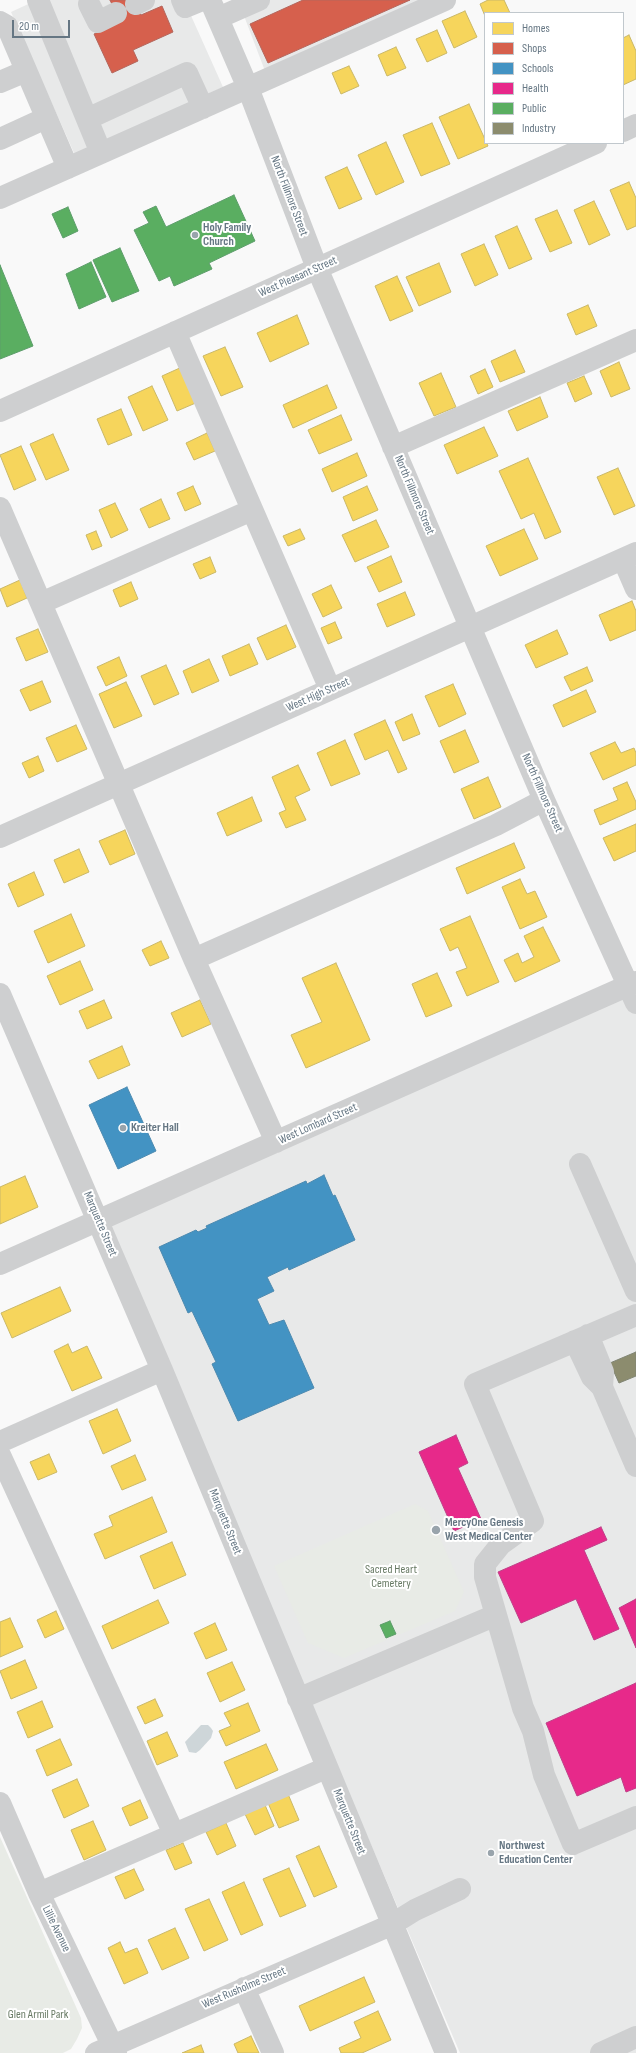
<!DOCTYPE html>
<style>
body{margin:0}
#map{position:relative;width:636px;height:2053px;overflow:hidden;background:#f9f9f9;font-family:"Sofia Sans Condensed",sans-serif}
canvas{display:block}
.legend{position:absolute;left:484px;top:12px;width:140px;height:132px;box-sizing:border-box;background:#fff;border:1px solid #c1c8cd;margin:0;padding:5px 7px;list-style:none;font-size:12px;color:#657683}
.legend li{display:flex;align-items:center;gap:8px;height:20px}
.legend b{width:20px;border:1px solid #c1c8cd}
.scale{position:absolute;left:12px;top:20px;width:58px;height:18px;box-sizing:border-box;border:2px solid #657683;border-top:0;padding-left:5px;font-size:12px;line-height:14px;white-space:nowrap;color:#657683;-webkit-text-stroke:3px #fff;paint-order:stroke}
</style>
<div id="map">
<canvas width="636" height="2053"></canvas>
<ul class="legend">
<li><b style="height:11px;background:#f6d55c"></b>Homes</li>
<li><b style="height:11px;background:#d6604d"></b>Shops</li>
<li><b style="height:11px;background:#4393c3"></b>Schools</li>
<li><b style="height:11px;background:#e7298a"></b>Health</li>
<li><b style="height:11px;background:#5aae61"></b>Public</li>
<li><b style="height:11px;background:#8c8c6e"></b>Industry</li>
</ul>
<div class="scale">20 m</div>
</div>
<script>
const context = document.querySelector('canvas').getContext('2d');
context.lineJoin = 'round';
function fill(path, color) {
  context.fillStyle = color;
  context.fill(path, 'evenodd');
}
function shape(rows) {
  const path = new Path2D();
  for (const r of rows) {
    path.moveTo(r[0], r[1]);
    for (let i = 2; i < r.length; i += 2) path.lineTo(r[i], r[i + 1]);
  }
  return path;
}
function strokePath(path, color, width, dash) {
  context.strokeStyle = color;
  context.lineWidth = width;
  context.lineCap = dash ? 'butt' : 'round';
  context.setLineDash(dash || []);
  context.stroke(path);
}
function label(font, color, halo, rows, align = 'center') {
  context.font = font + ' "Sofia Sans Condensed",sans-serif';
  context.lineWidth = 4;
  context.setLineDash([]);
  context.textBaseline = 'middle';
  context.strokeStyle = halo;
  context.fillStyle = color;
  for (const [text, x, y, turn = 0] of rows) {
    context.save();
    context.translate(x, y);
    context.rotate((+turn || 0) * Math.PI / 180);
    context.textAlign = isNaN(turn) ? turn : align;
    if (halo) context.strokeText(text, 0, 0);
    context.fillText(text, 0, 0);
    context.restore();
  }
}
fill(shape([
 [37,0,184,0,223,87,75,155,11,12],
 [238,0,427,0,265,71],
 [636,993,636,2053,460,2053,107,1227]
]), '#e8e9e9');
fill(shape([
 [415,1504,428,1511,464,1592,455,1611,344,1658,308,1643,274,1566],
 [0,1837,81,2018,82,2028,77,2039,71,2049,63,2053,0,2053]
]), '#e8ebe6');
fill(shape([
 [201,1725,208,1725,211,1728,213,1731,211,1738,200,1750,196,1753,189,1752,185,1742]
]), '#ced6d9');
const homes = shape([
 [488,0,504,0,510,13,485,13,485,16,480,4,488,0],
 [465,11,477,37,454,48,442,21,465,11],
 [437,30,447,53,427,62,416,39,437,30],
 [629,35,636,51,636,79,623,85,623,38,629,35],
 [396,47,406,68,387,76,378,55,396,47],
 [349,66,359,86,341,94,332,73,349,66],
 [469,104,488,146,458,159,439,117,469,104],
 [432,123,450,164,421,176,403,135,432,123],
 [386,142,404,182,376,195,358,155,386,142],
 [347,167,362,199,339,209,325,177,347,167],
 [629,182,636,198,636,226,627,230,610,190,629,182],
 [594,201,610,235,589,245,574,210,594,201],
 [557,210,572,243,550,252,535,219,557,210],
 [517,226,532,259,509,269,495,236,517,226],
 [484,244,498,275,475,286,461,254,484,244],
 [439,263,451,292,419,306,406,277,439,263],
 [397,276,413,311,390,321,375,286,397,276],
 [588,305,597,326,576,335,567,314,588,305],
 [297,315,309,344,270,362,257,333,297,315],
 [225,347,243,387,221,396,203,356,225,347],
 [515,350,525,372,500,382,491,361,515,350],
 [619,362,630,389,611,397,600,371,619,362],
 [182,367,198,402,177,411,162,376,182,367],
 [485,369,493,387,478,394,470,376,485,369],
 [441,373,456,407,434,416,419,383,441,373],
 [584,376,592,394,575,402,567,383,584,376],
 [327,385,337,408,293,428,283,405,327,385],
 [152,386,168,420,143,431,128,397,152,386],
 [540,397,548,417,517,431,508,411,540,397],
 [121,409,132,435,108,445,97,419,121,409],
 [341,415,352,440,319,454,308,430,341,415],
 [484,427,498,456,457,474,444,445,484,427],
 [207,433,215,451,194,460,186,443,207,433],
 [53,434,69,470,46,480,30,444,53,434],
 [21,446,36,480,14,490,0,455,21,446],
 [357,453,367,476,332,492,322,469,357,453],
 [528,458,561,532,545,539,534,513,521,519,499,471,528,458],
 [618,468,635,506,614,515,597,477,618,468],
 [193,486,201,504,185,511,177,493,193,486],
 [367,486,378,510,353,521,343,497,367,486],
 [161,499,170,519,149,528,140,509,161,499],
 [115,503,128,530,111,538,99,510,115,503],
 [376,520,389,547,355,562,342,535,376,520],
 [300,529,305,539,288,546,283,536,300,529],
 [524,529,538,559,500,576,486,546,524,529],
 [96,531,102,546,92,550,86,535,96,531],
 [391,556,402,582,379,592,367,567,391,556],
 [210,557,216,572,200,579,193,564,210,557],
 [20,580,27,598,7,607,0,589,20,580],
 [131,582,138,599,120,607,113,590,131,582],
 [331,585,342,608,323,617,312,594,331,585],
 [405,592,415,615,387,627,377,604,405,592],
 [632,601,636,611,636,630,610,641,599,615,632,601],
 [335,622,342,638,328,644,321,628,335,622],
 [286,625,296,647,267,660,257,638,286,625],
 [38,629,48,652,26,661,16,638,38,629],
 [557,630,568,654,536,668,525,645,557,630],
 [249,644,258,664,230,676,222,656,249,644],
 [119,657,127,676,106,686,97,667,119,657],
 [209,659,219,681,192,693,183,671,209,659],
 [166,665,179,694,154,705,141,676,166,665],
 [587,667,593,681,571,691,564,677,587,667],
 [42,681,51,702,30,711,20,690,42,681],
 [126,682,142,716,114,728,99,694,126,682],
 [453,684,466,714,439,727,425,696,453,684],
 [586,690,596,712,563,727,553,705,586,690],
 [412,714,420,734,403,741,395,722,412,714],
 [385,720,407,769,398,773,388,750,365,760,354,734,385,720],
 [76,725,87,749,57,762,46,738,76,725],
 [465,730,479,762,454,773,440,741,465,730],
 [345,740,360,774,331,786,317,753,345,740],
 [615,742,621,753,634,748,636,753,636,765,603,780,590,753,615,742],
 [38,756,44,771,29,778,22,763,38,756],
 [298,765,310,790,295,797,306,820,286,828,279,813,286,810,272,777,298,765],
 [488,777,501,807,474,819,461,789,488,777],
 [627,782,636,802,636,809,600,825,594,810,618,800,613,788,627,782],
 [252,797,262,821,227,836,217,813,252,797],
 [636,824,636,851,614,861,603,838,636,824],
 [125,830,135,854,110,865,99,841,125,830],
 [514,843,525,868,467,894,456,868,514,843],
 [79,849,89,872,64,883,54,860,79,849],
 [34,872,44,895,18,907,8,884,34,872],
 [520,879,527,894,535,891,547,917,520,929,502,887,520,879],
 [71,914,85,946,48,963,34,931,71,914],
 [470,916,499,982,467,996,456,972,467,968,458,947,450,951,440,929,470,916],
 [543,927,560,961,515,982,504,960,518,953,522,963,534,957,524,936,543,927],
 [161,941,169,958,150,966,142,950,161,941],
 [80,961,93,990,60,1005,47,976,80,961],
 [336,963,370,1040,306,1068,291,1035,322,1022,302,978,336,963],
 [437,973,452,1006,426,1017,412,984,437,973],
 [104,1000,112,1018,87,1029,79,1011,104,1000],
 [200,1000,211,1024,182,1037,171,1013,200,1000],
 [122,1046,130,1065,98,1079,89,1061,122,1046],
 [25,1176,38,1207,0,1224,0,1187,25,1176],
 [60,1287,71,1311,12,1338,1,1313,60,1287],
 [68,1344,72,1353,87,1346,102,1378,72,1391,54,1351,68,1344],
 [117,1409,131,1441,103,1454,89,1421,117,1409],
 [49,1454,57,1472,38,1480,30,1462,49,1454],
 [135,1455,146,1480,122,1490,111,1466,135,1455],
 [152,1497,167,1532,105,1559,94,1534,113,1526,109,1516,152,1497],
 [172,1542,186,1575,154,1589,140,1556,172,1542],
 [158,1600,169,1623,112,1649,102,1626,158,1600],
 [56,1611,64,1629,45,1638,37,1620,56,1611],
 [10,1618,23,1647,0,1657,0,1622,10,1618],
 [215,1623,227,1650,206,1659,194,1633,215,1623],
 [25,1660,37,1688,11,1699,0,1671,25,1660],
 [232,1662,245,1690,220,1702,207,1673,232,1662],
 [155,1699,163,1716,145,1724,137,1707,155,1699],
 [42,1701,53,1727,28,1738,17,1712,42,1701],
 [248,1703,260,1731,226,1746,219,1731,231,1726,224,1713,248,1703],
 [167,1732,178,1756,157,1765,147,1741,167,1732],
 [60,1739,72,1765,47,1776,36,1750,60,1739],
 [266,1744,278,1770,236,1789,224,1762,266,1744],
 [77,1779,89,1806,64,1818,52,1790,77,1779],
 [288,1794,299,1820,279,1828,268,1803,288,1794],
 [140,1800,148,1818,130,1826,122,1808,140,1800],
 [265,1805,274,1826,255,1835,245,1814,265,1805],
 [93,1821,106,1850,84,1860,71,1830,93,1821],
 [226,1823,236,1846,217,1855,206,1832,226,1823],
 [183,1843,192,1863,175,1870,166,1850,183,1843],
 [319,1846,337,1887,314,1897,296,1856,319,1846],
 [289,1868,306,1906,280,1917,263,1879,289,1868],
 [134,1869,144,1890,125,1899,115,1877,134,1869],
 [244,1882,263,1925,241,1935,222,1892,244,1882],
 [209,1899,228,1940,204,1951,185,1909,209,1899],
 [175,1928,189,1958,162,1970,148,1940,175,1928],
 [120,1942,125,1953,137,1948,148,1973,124,1984,108,1948,120,1942],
 [364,1977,375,2002,310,2031,299,2006,364,1977],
 [378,2011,391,2040,362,2053,341,2053,339,2048,361,2038,354,2022,378,2011],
 [251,2036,259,2053,238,2053,234,2044,251,2036],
 [201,2045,204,2053,182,2053,201,2045]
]);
fill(homes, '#f6d55c');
strokePath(homes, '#cab868', 1);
const shops = shape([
 [110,0,134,0,141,15,162,6,173,32,133,50,138,61,112,73,94,34,120,22,110,0],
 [303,0,410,0,268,63,250,24,303,0]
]);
fill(shops, '#d6604d');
strokePath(shops, '#b4675d', 1);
const schools = shape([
 [127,1087,156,1151,118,1169,89,1105,127,1087],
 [324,1175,333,1196,335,1195,355,1240,289,1270,288,1267,267,1277,274,1291,257,1299,269,1325,284,1320,314,1388,238,1421,212,1364,216,1362,192,1311,188,1313,159,1247,196,1230,198,1232,207,1228,206,1226,306,1181,307,1184,324,1175]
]);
fill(schools, '#4393c3');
strokePath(schools, '#4d8ab0', 1);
const health = shape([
 [456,1435,468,1463,458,1468,481,1519,454,1531,419,1452,456,1435],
 [601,1527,607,1540,584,1550,619,1629,594,1640,576,1599,521,1623,498,1572,601,1527],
 [636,1599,636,1648,619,1608,636,1599],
 [636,1683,636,1788,626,1792,621,1777,577,1796,546,1723,636,1683]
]);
fill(health, '#e7298a');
strokePath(health, '#c04088', 1);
const public = shape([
 [234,195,255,241,209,263,212,269,174,286,170,276,159,281,134,230,149,223,143,212,156,206,166,227,234,195],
 [68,207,78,231,63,238,52,214,68,207],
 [120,248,139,291,112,302,93,260,120,248],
 [91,262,106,297,79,309,66,274,91,262],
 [0,265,33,346,0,359,0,265],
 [390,1621,396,1634,386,1638,380,1625,390,1621]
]);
fill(public, '#5aae61');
strokePath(public, '#5d9d6b', 1);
const industry = shape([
 [636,1352,636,1376,619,1383,610,1363,636,1352]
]);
fill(industry, '#8c8c6e');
strokePath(industry, '#808574', 1);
strokePath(shape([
 [38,0,101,153],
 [182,0,185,7,202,0],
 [210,0,248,88,317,268,544,800,636,1003],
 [89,4,98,22,116,13],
 [136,4,144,0],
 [218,18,259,0],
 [0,22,7,26,68,168],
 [0,82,26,71],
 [87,119,187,73,203,108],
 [623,131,636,125],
 [0,139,46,118],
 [0,198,445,0],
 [175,332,330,689],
 [0,411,596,143],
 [393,447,636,340],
 [0,508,194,959,276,1142],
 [623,559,636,589],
 [41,603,252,510],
 [0,837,636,553],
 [194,959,496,825,544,800],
 [0,994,162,1370,446,2053],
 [580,1164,636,1291],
 [0,1264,636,982],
 [575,1341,592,1377,602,1387,603,1372,588,1335],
 [602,1387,636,1466],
 [0,1442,162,1370],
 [0,1455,174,1834],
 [496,1615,485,1577,485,1564,501,1544,533,1521,475,1384,636,1315],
 [298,1699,496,1615,523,1708,533,1731,544,1775,573,1844,636,1817],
 [0,1803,39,1893,116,2053],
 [39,1893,326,1768],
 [244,1988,273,2053],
 [96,2053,391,1925,415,1910,460,1889],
 [601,2053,636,2037]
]), '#cecfd0', 22);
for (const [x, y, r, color] of [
 [195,235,4,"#99a4ac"],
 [123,1128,4,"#99a4ac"],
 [436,1530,5,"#99a4ac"],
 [491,1853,4,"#99a4ac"]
]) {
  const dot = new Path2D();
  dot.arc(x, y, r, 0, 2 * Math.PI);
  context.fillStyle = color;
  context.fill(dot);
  strokePath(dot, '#fff', 1.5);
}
label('12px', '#657683', '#fff', [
 ["North Fillmore Street",289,196,69],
 ["West Pleasant Street",298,277,-24],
 ["North Fillmore Street",414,495,67],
 ["West High Street",318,695,-24],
 ["North Fillmore Street",542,793,66],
 ["West Lombard Street",318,1124,-24],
 ["Marquette Street",100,1224,67],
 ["Marquette Street",225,1522,68],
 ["Marquette Street",349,1822,68],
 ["Lillie Avenue",56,1929,64],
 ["West Rusholme Street",244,1988,-23]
]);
label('bold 12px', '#657683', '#fff', [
 ["Holy Family",203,228],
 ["Church",203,242],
 ["Kreiter Hall",131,1128],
 ["MercyOne Genesis",445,1523],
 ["West Medical Center",445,1537],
 ["Northwest",499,1846],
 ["Education Center",499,1860]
], 'left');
label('12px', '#687a64', '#fff', [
 ["Sacred Heart",391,1570],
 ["Cemetery",391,1584],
 ["Glen Armil Park",38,2015]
]);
</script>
